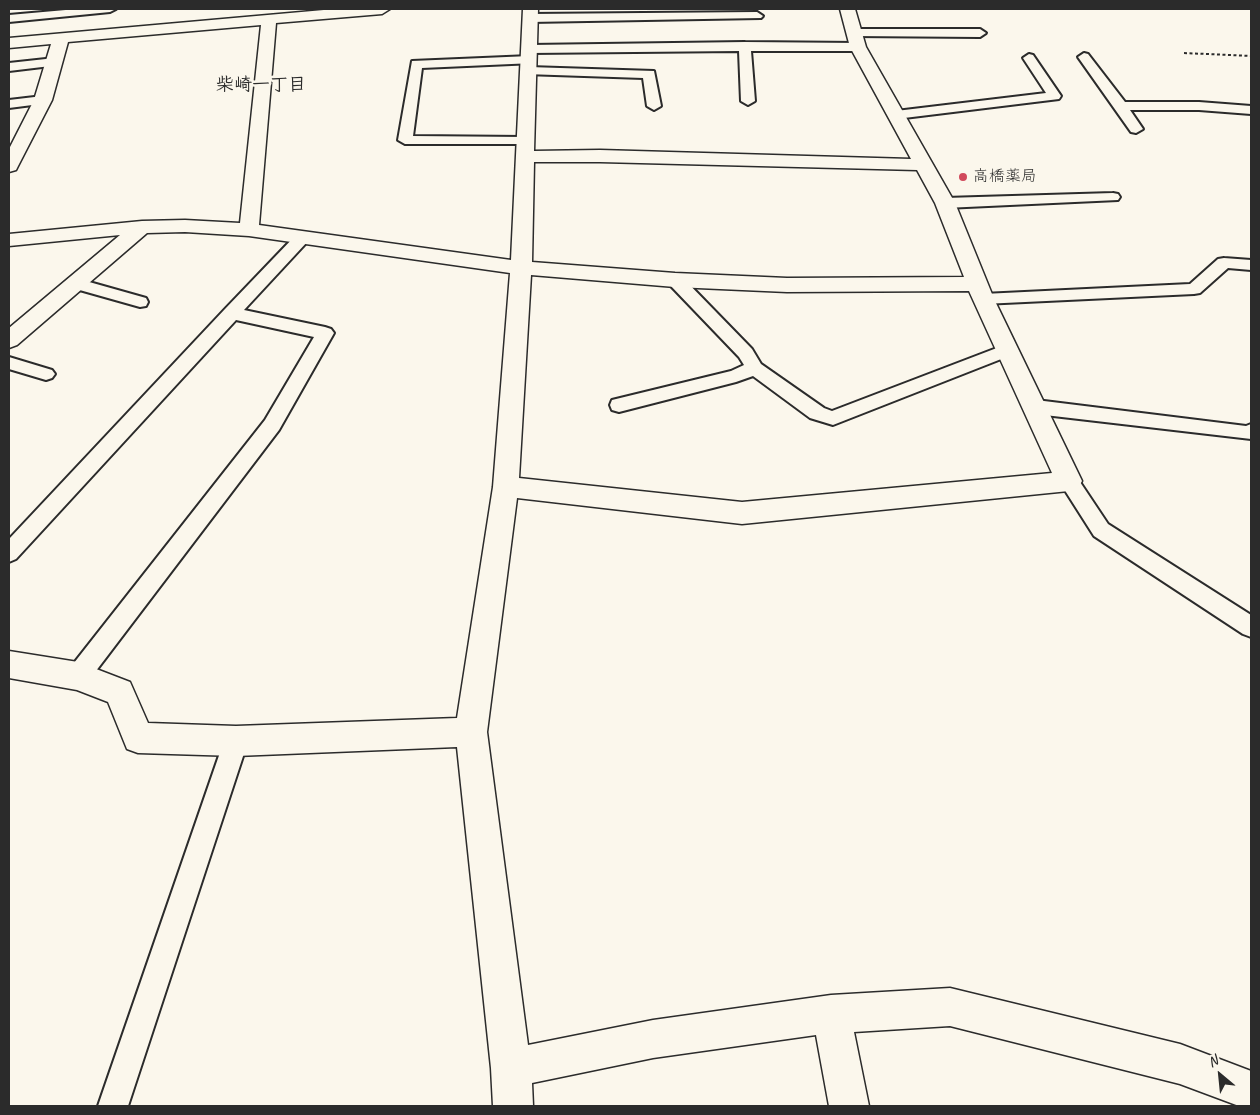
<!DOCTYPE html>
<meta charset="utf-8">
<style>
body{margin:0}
#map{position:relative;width:1260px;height:1115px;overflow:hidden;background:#fbf7ec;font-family:Caveat,sans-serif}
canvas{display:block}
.frame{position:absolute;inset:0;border:10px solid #2b2b2b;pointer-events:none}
.north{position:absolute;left:1195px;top:1050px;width:50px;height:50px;-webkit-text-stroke:4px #fbf7ec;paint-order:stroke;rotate:332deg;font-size:14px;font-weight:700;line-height:20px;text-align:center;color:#2b2b2b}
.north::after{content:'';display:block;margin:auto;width:18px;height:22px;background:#2b2b2b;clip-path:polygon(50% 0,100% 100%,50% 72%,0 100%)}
</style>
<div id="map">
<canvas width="1260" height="1115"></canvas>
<div class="frame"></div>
<div class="north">N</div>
</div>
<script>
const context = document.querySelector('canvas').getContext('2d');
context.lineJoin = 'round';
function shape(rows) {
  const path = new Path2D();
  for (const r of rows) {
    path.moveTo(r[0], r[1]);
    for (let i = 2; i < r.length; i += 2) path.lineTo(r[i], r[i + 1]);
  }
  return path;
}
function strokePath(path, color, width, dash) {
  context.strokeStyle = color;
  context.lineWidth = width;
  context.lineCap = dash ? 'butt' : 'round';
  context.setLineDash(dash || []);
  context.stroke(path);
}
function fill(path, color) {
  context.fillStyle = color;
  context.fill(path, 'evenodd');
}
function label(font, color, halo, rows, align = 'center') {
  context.font = font + ' Caveat,"Klee One",sans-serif';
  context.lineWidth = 5;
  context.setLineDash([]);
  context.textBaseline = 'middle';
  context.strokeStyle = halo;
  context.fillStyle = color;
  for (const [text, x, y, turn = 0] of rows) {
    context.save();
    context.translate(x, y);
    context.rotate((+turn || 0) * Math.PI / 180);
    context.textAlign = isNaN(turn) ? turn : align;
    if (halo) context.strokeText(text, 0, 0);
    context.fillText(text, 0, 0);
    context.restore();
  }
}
const service = shape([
 [77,9,116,9,110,12,9,22,9,15,77,9],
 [757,12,763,16,761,18,530,22,524,18,530,14,757,12],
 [855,29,980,29,986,33,980,37,851,36,849,33,851,30,855,29],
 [745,42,858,43,864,47,858,51,751,51,755,101,748,105,741,101,739,51,530,53,524,49,530,45,745,42],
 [1084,53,1088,54,1125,102,1199,102,1251,106,1251,114,1199,110,1130,110,1143,129,1136,133,1131,132,1078,57,1084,53],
 [1029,54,1033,55,1061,96,1059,99,896,119,889,115,896,111,1046,93,1023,58,1029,54],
 [530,56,534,57,536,60,534,63,422,68,413,136,524,137,531,141,529,144,405,144,398,140,412,61,530,56],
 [55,58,61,62,59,65,9,71,9,63,55,58],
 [529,67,654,71,661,106,654,110,647,106,643,78,525,74,523,71,525,68,529,67],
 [43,96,50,100,48,103,9,108,9,100,43,96],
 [1113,193,1118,194,1120,197,1118,200,945,208,937,203,945,198,1113,193],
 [302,233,310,238,308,241,244,310,325,327,331,329,334,333,279,430,86,684,78,687,70,684,66,676,70,668,265,420,314,337,236,320,16,559,9,562,9,539,225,309,296,235,302,233],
 [1224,258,1251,260,1251,270,1228,268,1200,293,1194,294,983,304,977,303,975,299,977,295,983,294,1190,284,1218,259,1224,258],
 [675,275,681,276,752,349,761,364,824,408,832,411,1002,346,1008,344,1014,346,1017,350,1014,354,833,425,810,418,753,376,736,382,619,412,612,410,610,405,612,400,731,371,744,365,739,357,669,284,667,280,669,276,675,275],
 [75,278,146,298,148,302,146,306,140,307,69,287,67,283,69,279,75,278],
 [9,357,52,370,55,374,52,378,46,380,9,369,9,357],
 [1036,400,1246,426,1251,424,1251,439,1036,414,1029,412,1027,407,1029,402,1036,400],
 [1069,473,1076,476,1108,524,1251,615,1251,637,1243,634,1094,536,1059,481,1062,476,1069,473],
 [236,729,245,733,248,741,128,1106,98,1106,224,741,227,733,236,729]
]);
const minor = shape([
 [335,9,390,9,382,14,276,23,259,225,511,260,523,9,538,9,534,151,600,150,911,159,850,47,840,9,855,9,866,47,955,203,994,299,1082,481,1078,488,1069,491,742,524,517,498,487,732,528,1045,653,1020,831,995,950,988,1180,1044,1251,1071,1251,1106,1239,1106,1180,1084,950,1026,854,1032,869,1106,829,1106,816,1035,653,1058,532,1083,533,1106,493,1106,491,1068,457,747,236,756,138,753,127,749,108,702,77,690,9,678,9,651,78,662,130,682,148,723,236,726,457,718,493,487,510,273,249,236,185,232,147,233,17,345,9,348,9,328,120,235,9,246,9,234,142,221,185,220,240,223,261,25,68,42,52,100,18,166,16,170,9,172,9,149,34,100,51,44,9,48,9,38,335,9],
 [534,162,600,162,917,170,935,203,964,277,787,278,675,273,532,262,534,162],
 [531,275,675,287,787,292,969,291,1052,473,742,502,519,478,531,275]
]);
strokePath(service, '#2b2b2b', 4);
strokePath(minor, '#2b2b2b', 3);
strokePath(shape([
 [1184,53,1251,56]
]), '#2b2b2b', 2, [3, 2.5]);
fill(service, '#fbf7ec');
fill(minor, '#fbf7ec');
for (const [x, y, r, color] of [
 [963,177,5,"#d1495b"]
]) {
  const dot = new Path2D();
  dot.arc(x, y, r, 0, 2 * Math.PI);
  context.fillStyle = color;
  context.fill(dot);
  strokePath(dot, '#fbf7ec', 2);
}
label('16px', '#2b2b2b', '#fbf7ec', [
 ["高橋薬局",973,177]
], 'left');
label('bold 18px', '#2b2b2b', '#fbf7ec', [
 ["柴崎一丁目",261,85]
]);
</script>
